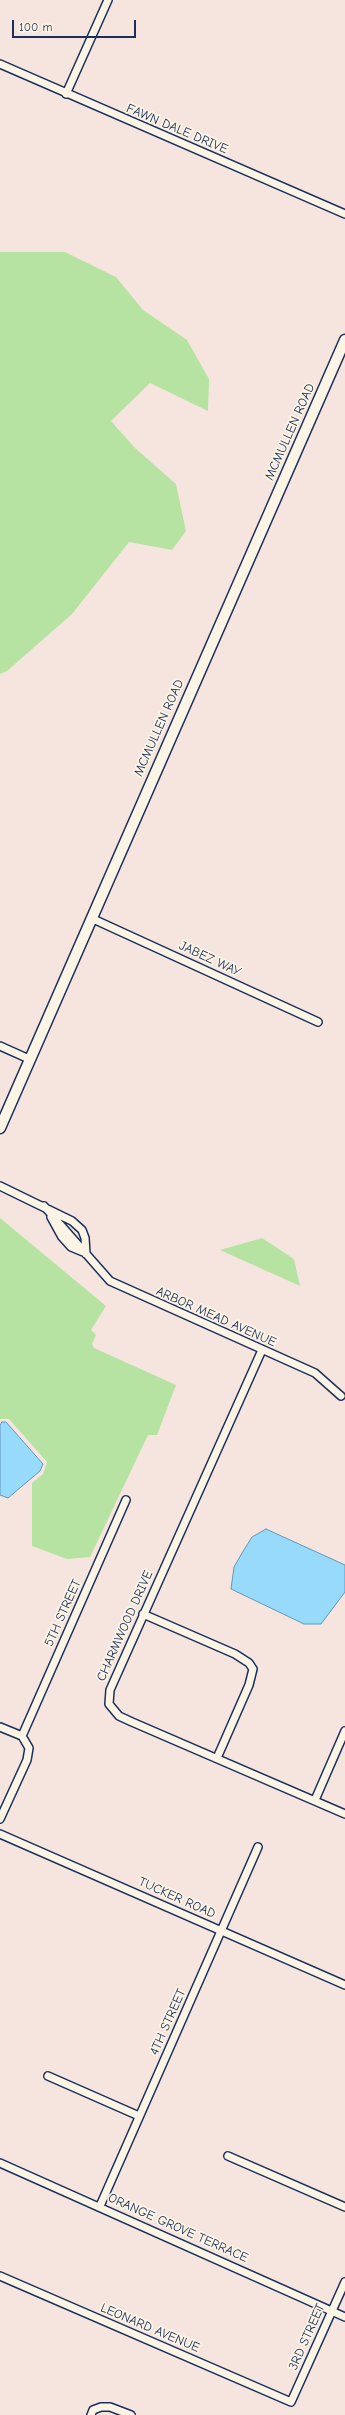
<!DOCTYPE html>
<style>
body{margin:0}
#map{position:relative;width:345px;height:2415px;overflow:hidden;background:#f5e5de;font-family:"Comic Neue",sans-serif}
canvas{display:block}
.scale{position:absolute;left:12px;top:20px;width:124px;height:18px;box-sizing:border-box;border:2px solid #1b2f5e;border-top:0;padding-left:5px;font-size:12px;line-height:14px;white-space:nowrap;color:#1b2f5e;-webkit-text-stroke:3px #fcf5e5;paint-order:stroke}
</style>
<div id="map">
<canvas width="345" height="2415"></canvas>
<div class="scale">100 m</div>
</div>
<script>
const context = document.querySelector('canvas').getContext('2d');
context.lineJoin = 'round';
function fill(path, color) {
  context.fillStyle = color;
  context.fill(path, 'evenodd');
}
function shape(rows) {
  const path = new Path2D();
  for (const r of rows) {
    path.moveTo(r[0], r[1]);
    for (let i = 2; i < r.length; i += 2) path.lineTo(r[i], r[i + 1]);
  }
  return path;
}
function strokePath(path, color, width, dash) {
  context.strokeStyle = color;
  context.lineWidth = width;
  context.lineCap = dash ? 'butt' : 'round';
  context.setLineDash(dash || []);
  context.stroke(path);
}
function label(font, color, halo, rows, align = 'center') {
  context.font = font + ' "Comic Neue",sans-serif';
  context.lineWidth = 3.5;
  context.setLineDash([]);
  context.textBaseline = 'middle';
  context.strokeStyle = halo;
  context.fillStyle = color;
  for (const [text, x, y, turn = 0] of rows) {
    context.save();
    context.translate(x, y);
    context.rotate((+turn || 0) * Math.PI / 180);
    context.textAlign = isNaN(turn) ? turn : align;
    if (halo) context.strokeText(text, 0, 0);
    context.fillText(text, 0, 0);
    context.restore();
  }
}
fill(shape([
 [0,252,65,252,116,277,143,310,187,340,209,379,208,411,150,383,111,421,135,448,176,484,186,531,172,550,129,542,72,614,7,671,0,674],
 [0,1218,106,1306,91,1330,96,1335,92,1344,94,1348,176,1385,157,1435,148,1435,90,1557,67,1559,32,1546,32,1483,43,1474,47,1462,9,1419,0,1419],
 [262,1238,294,1259,300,1286,220,1250]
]), '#b6e3a2');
const water = shape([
 [2,1422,6,1422,43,1464,40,1471,8,1498,0,1495,0,1425,2,1422],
 [266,1529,345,1565,345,1592,321,1624,304,1624,231,1589,234,1567,242,1553,252,1537,266,1529]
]);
fill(water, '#97daf9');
strokePath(water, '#6596bb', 1);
const street = shape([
 [0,64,345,214],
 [66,94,108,0],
 [91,918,318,1022],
 [0,1046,29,1059],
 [0,1186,72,1221,82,1230,85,1238,86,1254],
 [44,1206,110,1281,315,1373,341,1396],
 [51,1217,62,1237,71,1247,83,1252],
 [262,1350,110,1690,109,1704,119,1716,132,1722,345,1814],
 [143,1614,235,1654,249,1663,253,1669,249,1685,217,1758],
 [0,1727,22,1736,29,1748,27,1760,0,1819],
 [22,1736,126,1500],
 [315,1800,345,1731],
 [0,1834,345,1985],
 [48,2076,139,2116],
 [228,2156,345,2207],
 [0,2163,345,2317],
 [100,2206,258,1847],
 [0,2276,291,2402,345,2282],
 [91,2415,93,2410,101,2407,110,2407,131,2415]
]);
const secondary = shape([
 [0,1128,345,340]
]);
strokePath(street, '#1b2f5e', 10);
strokePath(secondary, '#1b2f5e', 13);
strokePath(street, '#fcf5e5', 7);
strokePath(secondary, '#fcf5e5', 10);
label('13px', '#1b2f5e', '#fcf5e5', [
 ["FAWN DALE DRIVE",177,129,23],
 ["MCMULLEN ROAD",290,432,-66],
 ["MCMULLEN ROAD",159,728,-66],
 ["JABEZ WAY",210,959,25],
 ["ARBOR MEAD AVENUE",216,1317,24],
 ["5TH STREET",63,1613,-66],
 ["CHARMWOOD DRIVE",125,1626,-66],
 ["TUCKER ROAD",177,1898,24],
 ["4TH STREET",168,2022,-66],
 ["ORANGE GROVE TERRACE",178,2228,24],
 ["LEONARD AVENUE",150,2328,23],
 ["3RD STREET",307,2337,-66]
]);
</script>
